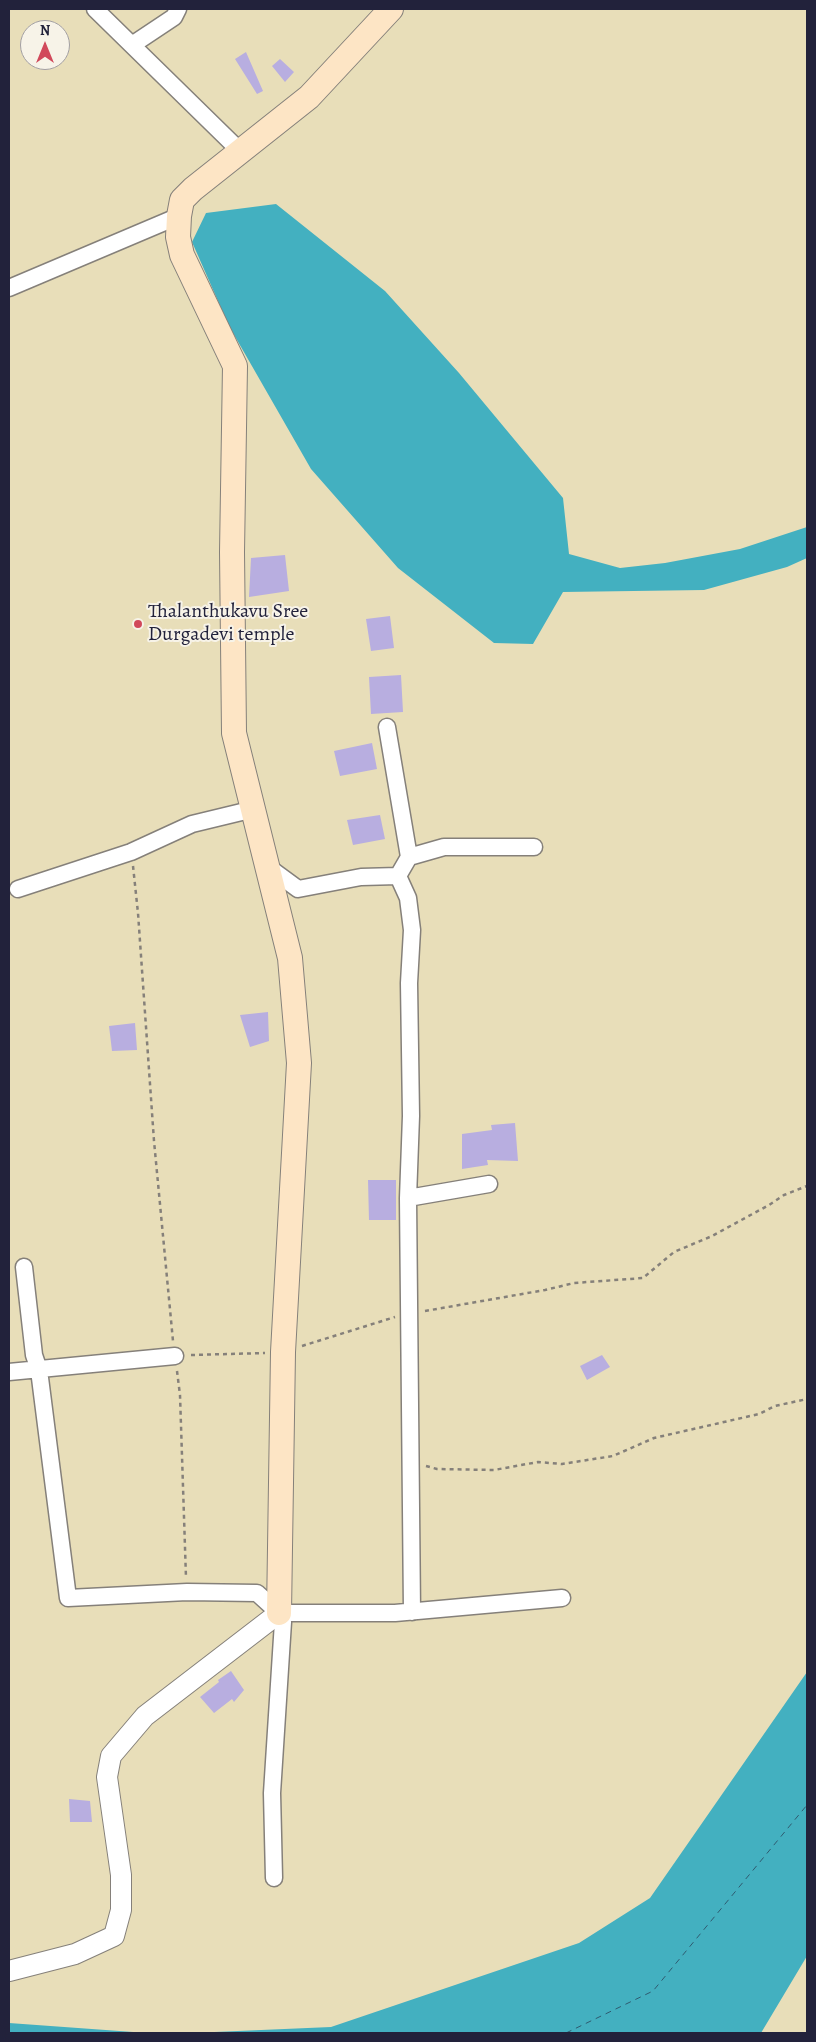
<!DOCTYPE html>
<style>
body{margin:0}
#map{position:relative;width:816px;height:2042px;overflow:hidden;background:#e8deb9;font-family:Alegreya,serif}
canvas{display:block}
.frame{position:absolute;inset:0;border:10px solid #22223b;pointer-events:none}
.north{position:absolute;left:20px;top:20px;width:50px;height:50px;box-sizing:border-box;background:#f7f3e8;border:1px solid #a29fa3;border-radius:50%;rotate:0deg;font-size:14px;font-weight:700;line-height:20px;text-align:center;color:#22223b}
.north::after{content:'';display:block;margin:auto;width:18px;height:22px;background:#d1495b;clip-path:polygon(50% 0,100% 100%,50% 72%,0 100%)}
</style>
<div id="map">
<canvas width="816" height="2042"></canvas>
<div class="frame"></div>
<div class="north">N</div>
</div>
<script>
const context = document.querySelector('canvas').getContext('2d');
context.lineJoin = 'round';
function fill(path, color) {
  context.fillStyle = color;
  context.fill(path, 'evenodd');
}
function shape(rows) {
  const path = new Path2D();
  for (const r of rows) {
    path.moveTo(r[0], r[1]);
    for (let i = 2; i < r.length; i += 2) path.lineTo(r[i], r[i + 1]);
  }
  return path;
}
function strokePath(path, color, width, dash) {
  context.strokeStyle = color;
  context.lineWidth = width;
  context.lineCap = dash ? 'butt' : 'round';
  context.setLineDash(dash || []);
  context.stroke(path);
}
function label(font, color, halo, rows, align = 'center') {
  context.font = font + ' Alegreya,serif';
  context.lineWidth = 4;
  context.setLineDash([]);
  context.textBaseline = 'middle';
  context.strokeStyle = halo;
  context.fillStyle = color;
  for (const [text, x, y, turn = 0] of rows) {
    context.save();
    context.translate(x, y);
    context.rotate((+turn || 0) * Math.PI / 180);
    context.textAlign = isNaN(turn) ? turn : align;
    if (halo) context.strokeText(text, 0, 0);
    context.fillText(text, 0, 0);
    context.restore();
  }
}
fill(shape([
 [276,204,385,291,459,373,563,498,569,554,620,568,665,563,740,549,807,527,807,558,787,567,704,590,563,592,533,644,494,643,398,568,311,469,229,326,192,242,206,213],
 [807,1672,807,1956,761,2033,191,2033,331,2027,579,1943,650,1898],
 [9,2023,147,2033,9,2033]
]), '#43b0c0');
strokePath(shape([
 [566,2033,653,1991,807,1805]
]), '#2f5b70', 1, [6, 5]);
fill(shape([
 [246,52,263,91,257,94,235,59],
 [280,59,294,72,285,82,272,66],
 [285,555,289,591,249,597,251,558],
 [390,616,394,648,371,651,366,619],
 [401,675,403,712,371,714,369,677],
 [372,743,377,769,340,776,334,751],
 [380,815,385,839,353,845,347,820],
 [268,1012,269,1041,250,1047,240,1015],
 [135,1023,137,1050,112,1051,109,1026],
 [515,1123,518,1161,487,1160,488,1165,462,1169,462,1134,492,1130,491,1125],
 [368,1180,396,1180,396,1220,369,1220],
 [602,1355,610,1367,587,1380,580,1366],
 [231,1671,244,1690,234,1702,232,1699,214,1713,200,1697,219,1682,218,1680],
 [69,1799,90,1801,92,1822,70,1822]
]), '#b8aee0');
const minor = shape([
 [95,9,240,151],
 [132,45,174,17,178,9],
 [9,288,179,216],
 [387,727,409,857,398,876],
 [409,857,444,847,534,847],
 [268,867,298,889,361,877,398,876,408,898,412,930,409,983,411,1116,408,1198,412,1612],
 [18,889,131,852,192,824,254,809],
 [408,1198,489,1184],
 [24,1267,34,1355,39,1370,68,1598,187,1592,257,1593,279,1613,283,1622,272,1793,274,1878],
 [9,1372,175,1356],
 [279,1613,395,1613,562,1598]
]);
const tertiary = shape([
 [9,1971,75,1954,114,1936,121,1910,121,1875,107,1777,111,1756,145,1716,279,1613]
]);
const secondary = shape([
 [279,1613,283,1352,299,1063,290,958,234,733,232,552,235,366,182,255,178,237,179,216,182,200,193,189,309,97,391,9]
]);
strokePath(minor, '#85807a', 19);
strokePath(tertiary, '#85807a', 22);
strokePath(secondary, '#85807a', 26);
strokePath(shape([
 [133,866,138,913,154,1141,173,1341],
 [425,1311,545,1290,574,1283,643,1278,674,1252,712,1236,769,1205,784,1195,807,1186],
 [302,1346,395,1317],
 [191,1355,265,1353],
 [177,1371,180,1395,186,1578],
 [426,1466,437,1469,494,1470,538,1462,562,1464,613,1456,654,1438,759,1414,775,1406,807,1399]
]), '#85807a', 2.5, [4, 4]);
strokePath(minor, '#fff', 16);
strokePath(tertiary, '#fff', 20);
strokePath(secondary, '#fde5c5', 24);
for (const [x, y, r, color] of [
 [138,624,5,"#d1495b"]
]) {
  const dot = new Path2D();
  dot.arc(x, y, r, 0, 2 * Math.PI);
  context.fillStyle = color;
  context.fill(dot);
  strokePath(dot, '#f7f3e8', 2);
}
label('20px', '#22223b', '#f7f3e8', [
 ["Thalanthukavu Sree",148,612],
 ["Durgadevi temple",148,635]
], 'left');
</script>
